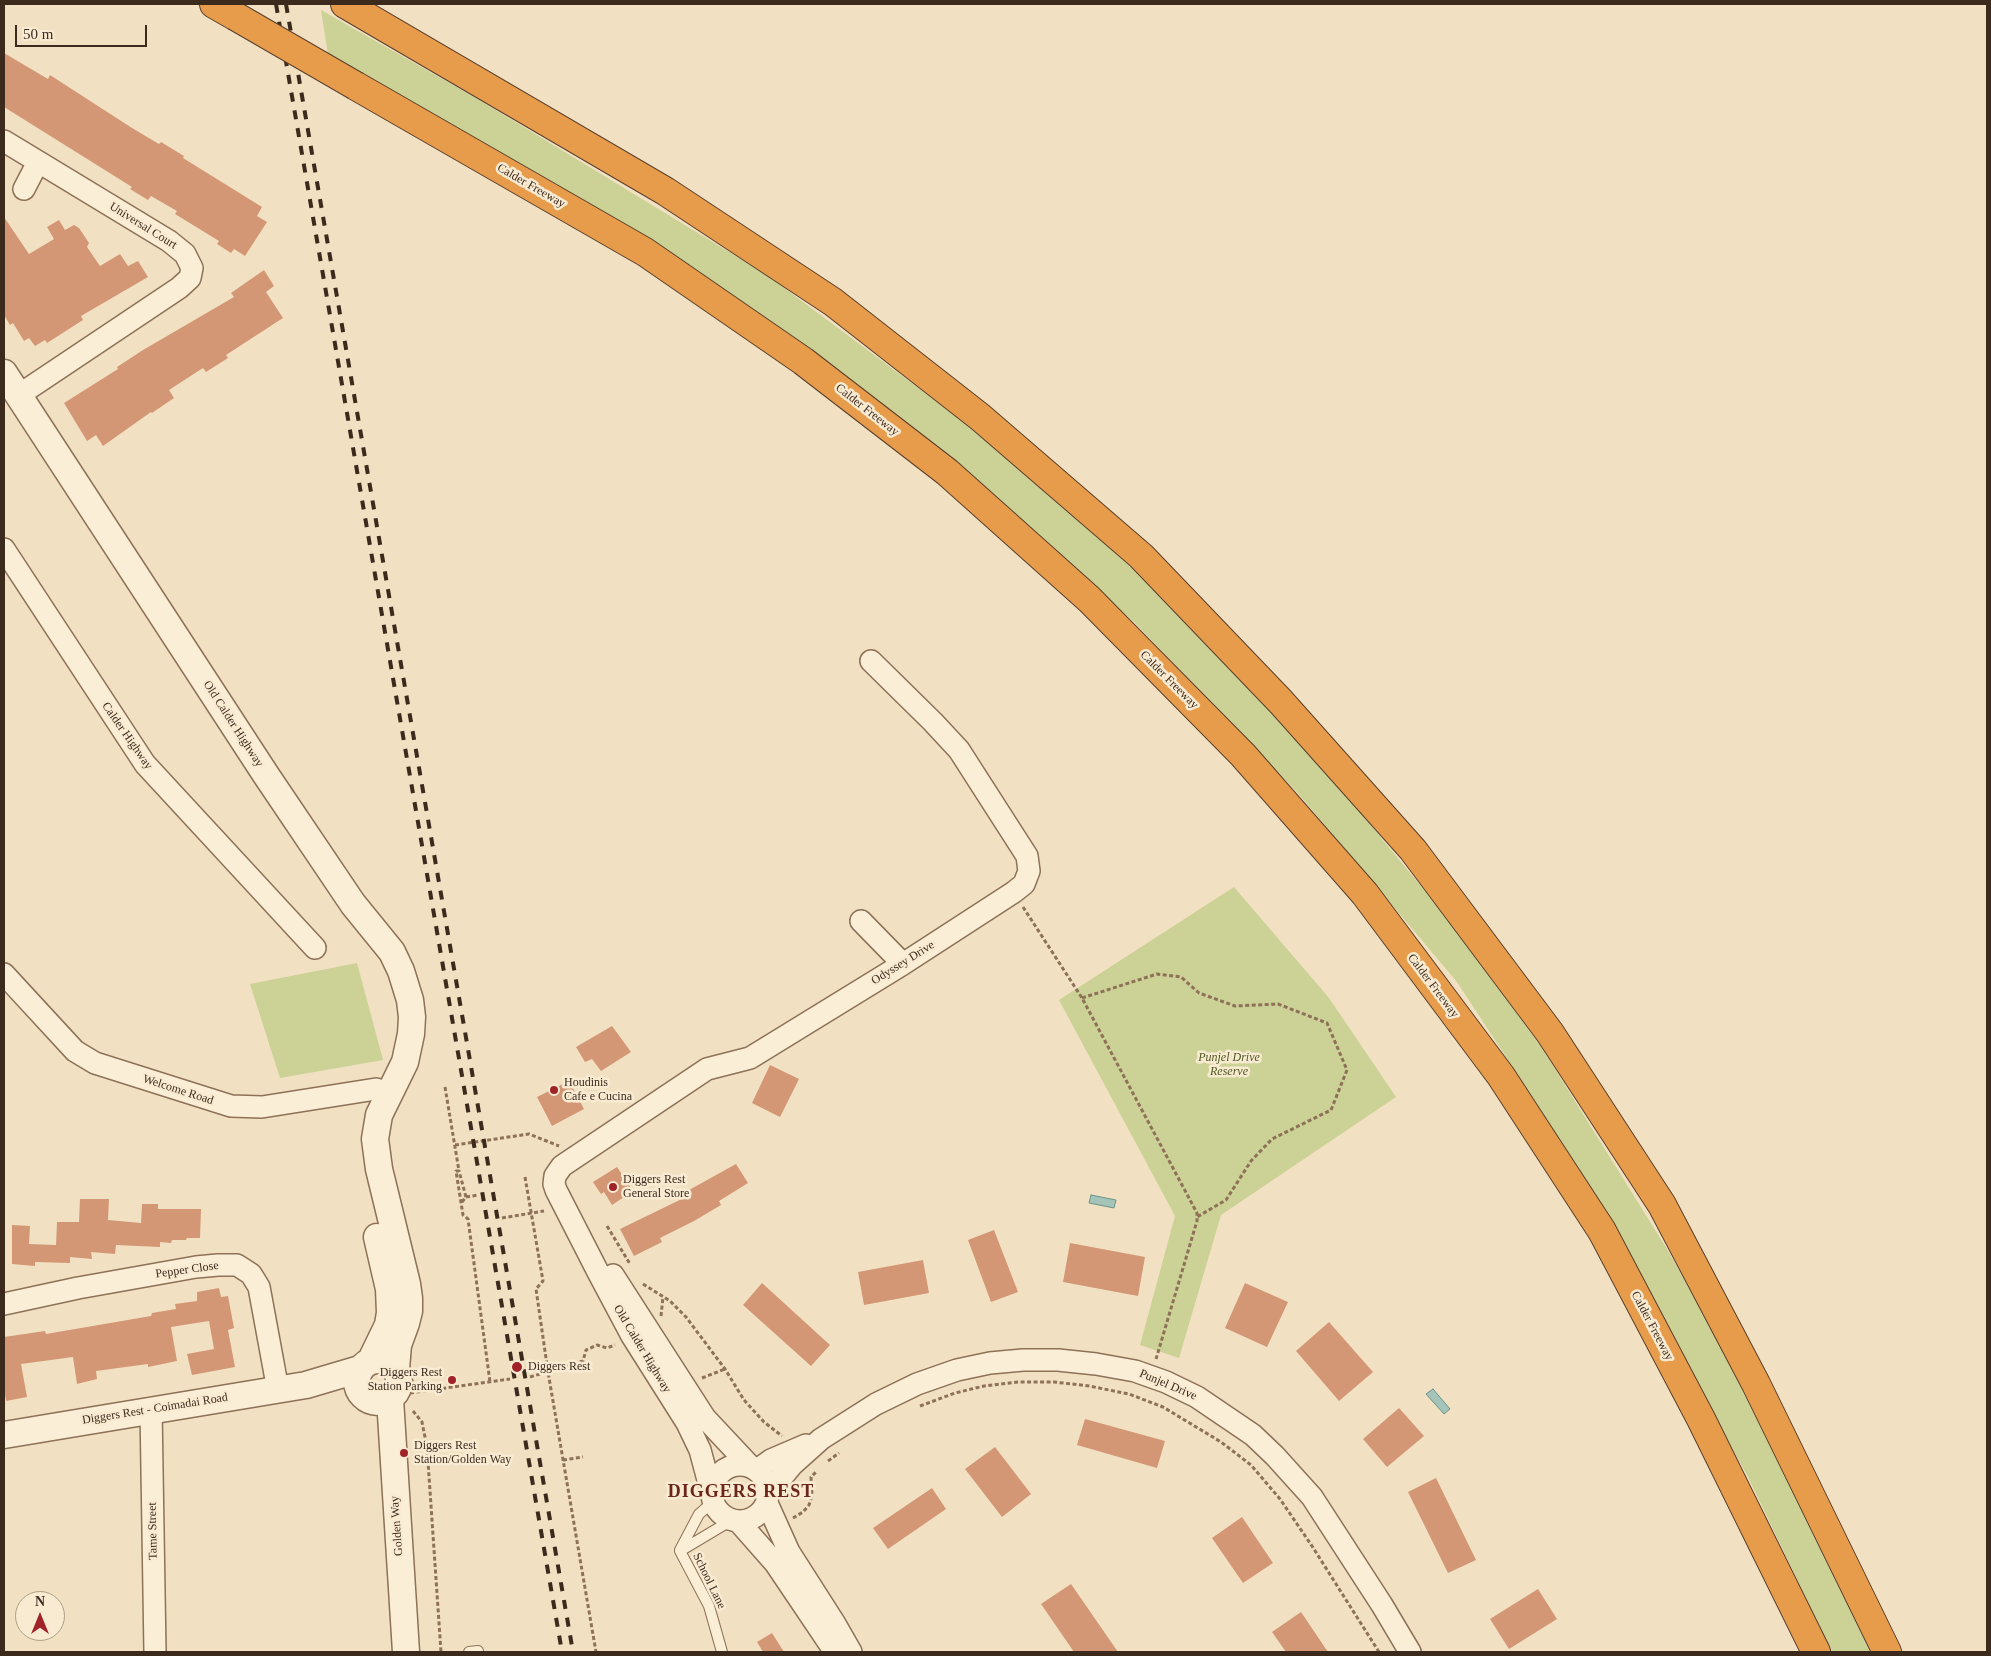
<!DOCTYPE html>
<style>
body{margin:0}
#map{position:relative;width:1991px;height:1656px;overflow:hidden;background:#f1e1c2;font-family:"Times New Roman",serif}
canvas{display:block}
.frame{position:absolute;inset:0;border:5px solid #3c2a1d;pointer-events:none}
.north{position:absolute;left:15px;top:1591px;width:50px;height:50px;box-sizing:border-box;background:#f8ebd2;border:1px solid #ad9e8a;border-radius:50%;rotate:0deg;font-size:14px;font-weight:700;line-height:20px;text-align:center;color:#3c2a1d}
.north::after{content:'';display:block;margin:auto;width:18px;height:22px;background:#a1232a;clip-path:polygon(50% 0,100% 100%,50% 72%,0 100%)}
.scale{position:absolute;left:15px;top:25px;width:132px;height:22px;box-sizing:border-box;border:2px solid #3c2a1d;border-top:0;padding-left:6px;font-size:15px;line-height:18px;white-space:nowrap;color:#3c2a1d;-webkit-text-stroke:4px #f8ebd2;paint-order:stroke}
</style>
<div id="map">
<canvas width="1991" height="1656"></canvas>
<div class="frame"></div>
<div class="north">N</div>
<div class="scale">50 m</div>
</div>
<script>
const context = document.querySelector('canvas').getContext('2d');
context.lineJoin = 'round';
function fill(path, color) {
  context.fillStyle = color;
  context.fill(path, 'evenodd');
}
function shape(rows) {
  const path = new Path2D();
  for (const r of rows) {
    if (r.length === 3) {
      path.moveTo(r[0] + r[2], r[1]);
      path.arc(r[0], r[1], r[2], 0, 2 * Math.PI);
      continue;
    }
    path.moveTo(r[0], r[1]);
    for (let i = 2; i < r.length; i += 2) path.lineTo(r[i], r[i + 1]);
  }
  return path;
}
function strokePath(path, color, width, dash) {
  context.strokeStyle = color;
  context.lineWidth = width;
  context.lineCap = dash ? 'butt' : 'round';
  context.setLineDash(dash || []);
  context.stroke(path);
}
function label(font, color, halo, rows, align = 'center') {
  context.font = font + ' "Times New Roman",serif';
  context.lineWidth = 5;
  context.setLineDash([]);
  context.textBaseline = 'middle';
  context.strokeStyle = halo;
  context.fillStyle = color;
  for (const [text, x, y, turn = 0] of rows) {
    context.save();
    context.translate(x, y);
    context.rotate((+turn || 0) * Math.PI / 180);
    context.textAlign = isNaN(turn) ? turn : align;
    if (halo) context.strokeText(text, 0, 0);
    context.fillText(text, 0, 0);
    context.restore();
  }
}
fill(shape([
 [321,10,476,98,767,275,992,443,1169,601,1298,737,1439,908,1540,1045,1667,1249,1734,1367,1873,1652,1832,1652,1749,1479,1633,1265,1529,1092,1457,982,1296,791,1134,622,1000,503,328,55],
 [1234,887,1329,998,1396,1097,1221,1215,1179,1358,1140,1345,1175,1216,1059,1000],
 [357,963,383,1060,280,1078,250,984]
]), '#ccd195');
const water = shape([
 [1091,1195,1116,1200,1114,1208,1089,1203,1091,1195],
 [1433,1389,1450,1409,1444,1414,1426,1394,1433,1389]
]);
fill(water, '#a5c4b9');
strokePath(water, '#6b9387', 1);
fill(shape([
 [4,53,48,79,50,75,132,128,159,144,161,142,184,156,183,158,262,207,257,216,267,222,245,256,234,249,231,253,217,244,219,241,175,214,177,211,151,196,148,200,130,189,132,187,4,107],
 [4,217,29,254,54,239,47,227,59,220,65,230,74,225,79,228,89,243,87,247,100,266,120,254,128,266,138,261,148,277,81,316,83,320,47,343,45,340,35,346,29,338,24,341,13,323,10,325,4,315],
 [264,270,274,286,266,292,283,318,226,355,228,358,206,372,203,368,169,390,174,398,152,413,151,412,103,446,96,435,87,441,64,403,118,369,117,367,143,350,234,297,231,293],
 [612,1026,631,1052,601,1071,592,1059,585,1062,576,1047],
 [770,1065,799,1079,780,1117,752,1103],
 [569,1081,584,1109,552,1126,537,1097],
 [736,1164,748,1183,719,1201,721,1205,694,1221,660,1238,662,1242,634,1256,620,1229,692,1194,689,1190],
 [617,1167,633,1191,612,1205,604,1192,601,1194,593,1182],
 [80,1199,109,1199,108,1220,141,1223,142,1204,158,1204,158,1209,201,1209,200,1238,187,1238,186,1240,172,1240,171,1243,160,1242,160,1247,116,1245,115,1254,91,1252,92,1259,70,1257,70,1263,35,1262,35,1266,12,1264,12,1225,30,1226,29,1244,56,1245,57,1222,79,1222],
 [994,1230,1018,1292,991,1302,968,1240],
 [1070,1243,1145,1257,1138,1296,1063,1282],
 [923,1260,929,1293,864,1305,858,1272],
 [762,1283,830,1345,811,1366,743,1305],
 [1245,1283,1288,1302,1267,1347,1225,1328],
 [219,1288,221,1297,228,1296,234,1328,228,1330,235,1367,192,1375,187,1354,214,1349,209,1321,171,1327,177,1361,148,1367,148,1364,96,1371,97,1379,77,1384,73,1357,21,1364,27,1397,6,1401,4,1387,4,1337,45,1331,46,1334,151,1316,152,1313,176,1309,175,1304,197,1301,197,1292],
 [1329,1322,1373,1372,1339,1401,1296,1351],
 [1399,1408,1424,1436,1387,1467,1363,1439],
 [1085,1419,1165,1441,1157,1468,1077,1445],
 [995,1447,1031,1494,1002,1517,965,1469],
 [1436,1478,1476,1560,1448,1573,1408,1492],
 [932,1488,946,1509,888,1549,873,1528],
 [1242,1517,1273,1563,1243,1583,1212,1538],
 [1071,1584,1118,1652,1074,1652,1041,1604],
 [1538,1589,1557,1619,1509,1649,1490,1619],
 [1301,1612,1328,1652,1286,1652,1272,1632],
 [772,1633,784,1652,763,1652,757,1642]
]), '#d39775');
const service = shape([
 [680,1550,699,1514,713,1502],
 [680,1551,709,1606,722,1652],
 [680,1551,732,1520],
 [469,1652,478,1651]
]);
const minor = shape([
 [4,141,169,241,185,254,192,268,190,278,179,288,19,395],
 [24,189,38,162],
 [4,549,145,764,315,948],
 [861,921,903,964],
 [4,974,75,1051,95,1063,231,1106,262,1107,376,1089,389,1093],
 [613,1275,705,1418,750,1466],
 [4,1304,78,1288,196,1267,218,1265,237,1265,251,1274,259,1287,278,1390],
 [151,1409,155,1652],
 [740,1493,28],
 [757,1470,771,1460,806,1445],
 [768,1494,792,1465,821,1439,876,1404,917,1384,957,1370,990,1363,1023,1360,1058,1360,1096,1364,1135,1371,1166,1382,1197,1397,1253,1435,1275,1456,1312,1497,1382,1605,1410,1652],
 [712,1495,700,1450,687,1423,632,1336,598,1272,556,1190,554,1184,555,1176,562,1166,707,1069,750,1058,903,964,1014,892,1024,884,1029,871,1027,856,959,750,933,722,871,661],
 [767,1503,789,1552,835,1624,851,1652],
 [738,1521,775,1563,835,1652]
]);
const tertiary = shape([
 [4,373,266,775,353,904,392,952,401,971,410,1000,412,1017,411,1034,405,1062,379,1115,375,1139,379,1169,407,1284,409,1298,409,1311,406,1323,398,1345,396,1369],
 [378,1381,21],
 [371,1360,388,1325,390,1313,389,1289,377,1237],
 [390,1399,406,1652],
 [4,1435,306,1385,360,1369]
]);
const motorway = shape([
 [214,4,235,16],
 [345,4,665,191,833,302,980,417,1141,556,1281,702,1413,850,1550,1033,1662,1205,1756,1384,1887,1652],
 [356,86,645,252,803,361,947,472,1089,599,1243,755,1365,894,1501,1076,1602,1231,1701,1419,1816,1652]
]);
strokePath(service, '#8d7158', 12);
strokePath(minor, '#8d7158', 24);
strokePath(tertiary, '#8d7158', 29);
strokePath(motorway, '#5a3f2c', 30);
strokePath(shape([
 [1023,907,1082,998,1197,1213,1197,1221,1156,1359],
 [1082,998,1157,974,1181,977,1199,993,1235,1006,1278,1004,1327,1023,1347,1070,1331,1110,1272,1139,1251,1161,1226,1200,1197,1217],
 [445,1087,459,1171],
 [455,1145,529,1134,559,1146],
 [525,1177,543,1281,536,1289,548,1372,596,1652],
 [466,1197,459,1171,456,1171,463,1215,468,1219,490,1382],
 [462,1202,466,1197,478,1195],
 [502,1218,544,1211],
 [607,1226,630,1264],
 [643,1284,670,1301,686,1317,725,1369,744,1400,764,1422,782,1436],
 [661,1316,663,1297],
 [530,1377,583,1361,586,1350,597,1345,607,1348,615,1345],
 [702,1378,725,1369],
 [410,1393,510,1379],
 [920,1406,955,1393,984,1386,1018,1382,1054,1382,1089,1386,1129,1394,1163,1407,1221,1442,1251,1465,1280,1499,1312,1546,1379,1652],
 [413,1411,422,1422,427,1447,441,1652],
 [563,1460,583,1457],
 [828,1461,839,1453],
 [793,1518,803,1512,809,1505,812,1496,811,1477,816,1472]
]), '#8d7158', 3, [4, 2.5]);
strokePath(service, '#fbeed6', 10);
strokePath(minor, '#fbeed6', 21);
strokePath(tertiary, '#fbeed6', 26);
strokePath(motorway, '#e79c4c', 28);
strokePath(shape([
 [276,4,562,1652],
 [286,4,573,1652]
]), '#3c2a1d', 4, [9, 9]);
const motorwayBridge = shape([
 [235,16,356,86]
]);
strokePath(motorwayBridge, '#5a3f2c', 30, []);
strokePath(motorwayBridge, '#e79c4c', 28);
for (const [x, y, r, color] of [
 [554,1090,5,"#a1232a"],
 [613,1187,5,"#a1232a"],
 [517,1367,6,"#a1232a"],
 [452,1380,5,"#a1232a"],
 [404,1453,5,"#a1232a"]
]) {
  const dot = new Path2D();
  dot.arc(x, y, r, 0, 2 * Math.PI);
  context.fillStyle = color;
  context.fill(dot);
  strokePath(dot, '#f8ebd2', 2);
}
label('12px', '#3c2a1d', '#f8ebd2', [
 ["Calder Freeway",531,186,30],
 ["Universal Court",143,226,32],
 ["Calder Freeway",867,410,38],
 ["Calder Freeway",1169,680,45],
 ["Old Calder Highway",233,724,57],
 ["Calder Highway",127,736,55],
 ["Odyssey Drive",903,963,-32],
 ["Calder Freeway",1433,986,53],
 ["Welcome Road",178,1090,18],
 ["Pepper Close",187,1270,-8],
 ["Calder Freeway",1652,1326,62],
 ["Old Calder Highway",642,1349,59],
 ["Punjel Drive",1168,1385,23],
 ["Diggers Rest - Coimadai Road",155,1409,-9],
 ["Golden Way",397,1526,-94],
 ["Tame Street",153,1531,-91],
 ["School Lane",709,1581,64]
]);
label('italic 12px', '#4e5a22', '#f8ebd2', [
 ["Punjel Drive",1229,1058],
 ["Reserve",1229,1072]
]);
label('12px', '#3c2a1d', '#f8ebd2', [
 ["Houdinis",564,1083],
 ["Cafe e Cucina",564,1097],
 ["Diggers Rest",623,1180],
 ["General Store",623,1194],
 ["Diggers Rest",528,1367],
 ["Diggers Rest",442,1373,"right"],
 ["Station Parking",442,1387,"right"],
 ["Diggers Rest",414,1446],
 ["Station/Golden Way",414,1460]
], 'left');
context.letterSpacing = '1px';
label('bold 18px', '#6c2619', '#f8ebd2', [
 ["DIGGERS REST",741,1492]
]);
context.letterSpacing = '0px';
</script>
